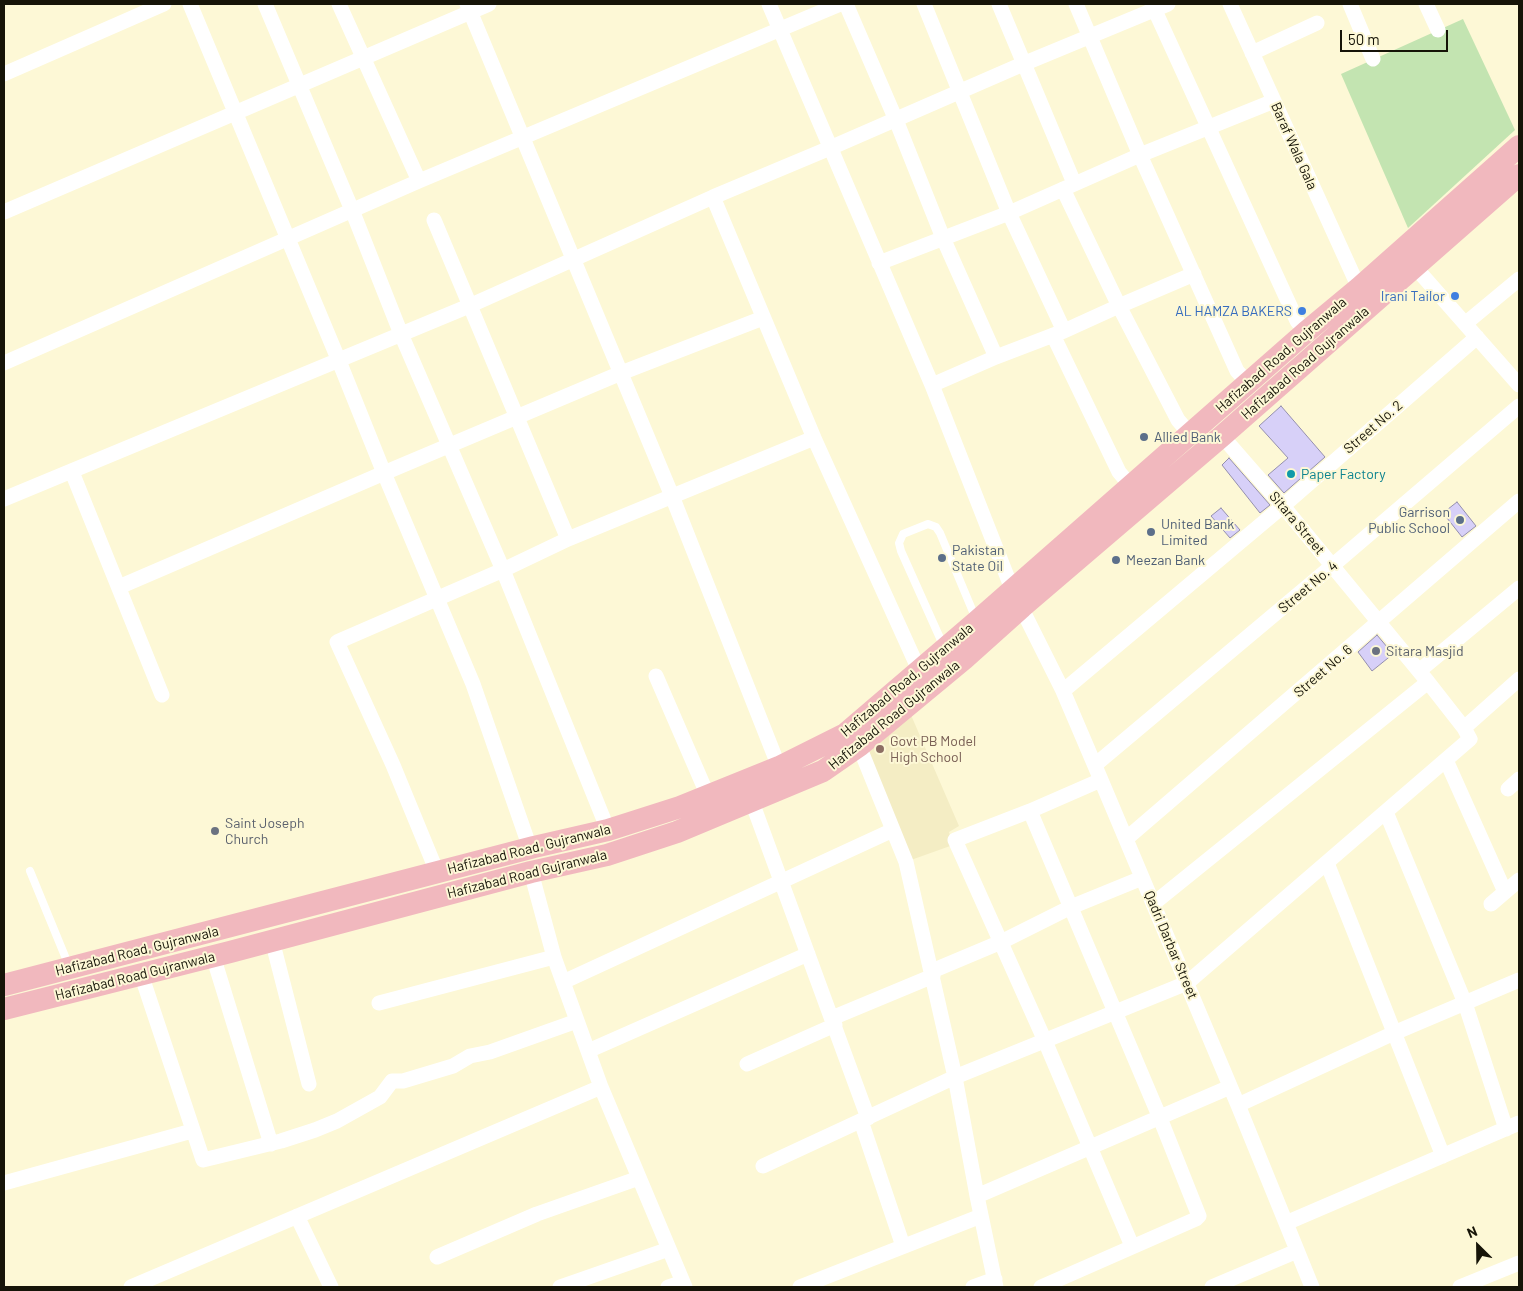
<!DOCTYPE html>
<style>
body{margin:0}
#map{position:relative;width:1523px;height:1291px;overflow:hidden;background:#fdf8d6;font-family:Barlow,sans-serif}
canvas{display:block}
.frame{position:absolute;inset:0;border:5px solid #161408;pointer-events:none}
.north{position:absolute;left:1453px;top:1221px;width:50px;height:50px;-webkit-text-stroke:4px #fdf8d6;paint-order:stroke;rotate:337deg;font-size:14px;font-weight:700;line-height:20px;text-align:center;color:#161408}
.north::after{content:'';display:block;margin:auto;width:18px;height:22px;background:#161408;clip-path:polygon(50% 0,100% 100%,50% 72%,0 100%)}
.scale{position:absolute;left:1340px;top:30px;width:108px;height:22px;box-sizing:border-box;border:2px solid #161408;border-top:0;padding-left:6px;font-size:15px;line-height:18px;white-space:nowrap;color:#161408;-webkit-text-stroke:4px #fdf8d6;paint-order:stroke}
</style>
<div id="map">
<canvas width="1523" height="1291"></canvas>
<div class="frame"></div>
<div class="north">N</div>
<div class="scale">50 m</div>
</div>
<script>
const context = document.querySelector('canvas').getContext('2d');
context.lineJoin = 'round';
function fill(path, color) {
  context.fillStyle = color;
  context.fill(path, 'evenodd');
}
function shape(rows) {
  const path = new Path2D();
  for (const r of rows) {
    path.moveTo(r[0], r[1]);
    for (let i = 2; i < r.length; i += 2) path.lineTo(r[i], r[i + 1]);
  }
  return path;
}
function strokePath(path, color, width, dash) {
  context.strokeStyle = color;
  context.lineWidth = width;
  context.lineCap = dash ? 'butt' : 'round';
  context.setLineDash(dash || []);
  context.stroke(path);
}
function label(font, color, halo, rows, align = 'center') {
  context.font = font + ' Barlow,sans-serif';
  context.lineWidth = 4;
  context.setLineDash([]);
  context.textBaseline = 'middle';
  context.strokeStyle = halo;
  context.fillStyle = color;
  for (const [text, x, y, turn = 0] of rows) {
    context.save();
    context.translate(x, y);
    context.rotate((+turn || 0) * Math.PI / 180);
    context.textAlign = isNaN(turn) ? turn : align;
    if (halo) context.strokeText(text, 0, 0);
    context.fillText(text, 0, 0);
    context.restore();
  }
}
fill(shape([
 [911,715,959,826,949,832,953,845,911,860,865,751]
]), '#f4edc4');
fill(shape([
 [1463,19,1515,130,1408,228,1341,74]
]), '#c3e4b1');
const building = shape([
 [1281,406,1325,457,1284,493,1268,475,1288,458,1259,426,1281,406],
 [1229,458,1270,505,1260,513,1222,465,1229,458],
 [1457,502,1476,526,1462,537,1443,513,1457,502],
 [1221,508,1240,530,1230,538,1211,516,1221,508],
 [1377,635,1393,654,1372,671,1358,652,1377,635]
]);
fill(building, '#d7d0f8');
strokePath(building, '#948fad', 1);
strokePath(shape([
 [944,647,901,551,899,543,903,534,928,524,936,527,940,533,976,619],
 [30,871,69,966]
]), '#fff', 8);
strokePath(shape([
 [190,4,339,361,384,473,473,684,530,848],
 [265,4,352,210,401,334,503,570,608,830],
 [339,4,419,181],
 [467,4,672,496,779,767],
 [769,4,932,385,1012,589,1063,691,1101,780,1238,1105,1312,1287],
 [846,4,896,120,943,238,996,357],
 [924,4,1009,213,1064,331],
 [999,4,1074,183],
 [1076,4,1140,155,1237,371,1248,383],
 [1152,4,1297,321,1306,332],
 [1230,4,1359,288],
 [1350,4,1373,59],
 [1426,4,1438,30],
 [1252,53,1317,23],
 [4,74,164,4],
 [1063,189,1119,306,1178,420,1190,434],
 [713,197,814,438,919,670],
 [4,212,489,4],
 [434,220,568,539],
 [879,263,1009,213,1140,155,1274,101],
 [1415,267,1519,385],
 [1466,323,1519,279],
 [1053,335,1119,472,1130,485],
 [4,363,419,181,840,4],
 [932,385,996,357,1064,331,1119,306,1194,274],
 [1222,436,1283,506,1428,682,1464,728],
 [72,472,162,695],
 [4,499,469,306,713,197,830,148,1023,64,1168,4],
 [119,587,384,473,621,373,763,318],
 [1419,671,1519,588],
 [656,676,708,796],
 [1063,691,1283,506,1477,337],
 [859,746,906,862,955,1077,977,1196,996,1287],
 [1446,760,1505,892],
 [1095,765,1332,566,1519,406],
 [1101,780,1030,811,955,840,1045,1041,1132,1246],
 [1508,789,1519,779],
 [752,802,868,1118],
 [1030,811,1160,1118,1199,1216,1196,1219,1041,1287],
 [1386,812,1465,1003,1506,1129],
 [1126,839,1519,501],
 [1327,863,1443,1156],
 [437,872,393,765,337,642,503,570,568,539,814,438],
 [531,872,554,957,601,1087,685,1287],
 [1153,904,1428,682],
 [1491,904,1519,880],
 [272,940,309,1084],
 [213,956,271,1144],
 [932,971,1001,942,1071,907,1142,878],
 [141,974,203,1160,281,1141,315,1130,337,1121,380,1097,392,1081,403,1081,453,1066,470,1056,490,1052,577,1021],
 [563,982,893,830],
 [379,1003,554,957],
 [832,1018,933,976],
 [588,1051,808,954],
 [747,1064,835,1025],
 [1238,1105,1394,1033,1519,980],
 [861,1121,903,1246],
 [763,1166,955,1077,1187,983,1470,739,1464,728,1519,679],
 [4,1183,192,1131],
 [977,1196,1230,1087],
 [297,1216,331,1287],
 [1286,1223,1519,1123],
 [437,1257,537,1214,639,1178],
 [131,1287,601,1087],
 [560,1287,669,1249],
 [668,1287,683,1282],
 [800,1287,981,1216],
 [973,1287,995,1279],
 [1212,1287,1297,1251],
 [1460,1287,1519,1263]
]), '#fff', 15);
strokePath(shape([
 [4,985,534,847,608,830,680,807,779,767,845,734,977,621,1306,332,1359,288,1519,146],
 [4,1009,230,952,531,872,607,855,677,832,823,771,859,746,964,659,1022,607,1222,436,1519,175]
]), '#f1b8be', 22);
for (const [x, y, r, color] of [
 [1455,296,5,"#3f7fe0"],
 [1302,311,5,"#3f7fe0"],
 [1144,437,5,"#5c6f8a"],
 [1291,474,5,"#0f9aa8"],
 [1460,520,5,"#5c6f8a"],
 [1151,532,5,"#5c6f8a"],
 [942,558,5,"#5c6f8a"],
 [1116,560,5,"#5c6f8a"],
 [1376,651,5,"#6b7280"],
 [880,749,5,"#8d6e63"],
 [215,831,5,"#6b7280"]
]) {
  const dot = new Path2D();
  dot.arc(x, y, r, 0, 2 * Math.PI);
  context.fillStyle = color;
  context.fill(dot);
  strokePath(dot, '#fdf8d6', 2);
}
label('14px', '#161408', '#fdf8d6', [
 ["Baraf Wala Gala",1294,146,66],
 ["Hafizabad Road, Gujranwala",1281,355,-41],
 ["Hafizabad Road Gujranwala",1305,363,-41],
 ["Street No. 2",1373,427,-41],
 ["Sitara Street",1297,523,50],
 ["Street No. 4",1308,587,-40],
 ["Street No. 6",1323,671,-41],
 ["Hafizabad Road, Gujranwala",907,680,-40],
 ["Hafizabad Road Gujranwala",894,715,-39],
 ["Hafizabad Road, Gujranwala",529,849,-14],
 ["Hafizabad Road Gujranwala",527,874,-14],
 ["Qadri Darbar Street",1171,945,67],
 ["Hafizabad Road, Gujranwala",137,951,-14],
 ["Hafizabad Road Gujranwala",135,976,-14]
]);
label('14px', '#366cbe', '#fdf8d6', [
 ["Irani Tailor",1445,296],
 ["AL HAMZA BAKERS",1292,311]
], 'right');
label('14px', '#4e5e75', '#fdf8d6', [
 ["Allied Bank",1154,437],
 ["Garrison",1450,512,"right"],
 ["Public School",1450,528,"right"],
 ["United Bank",1161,524],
 ["Limited",1161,540],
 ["Pakistan",952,550],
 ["State Oil",952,566],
 ["Meezan Bank",1126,560]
], 'left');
label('14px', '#0d838f', '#fdf8d6', [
 ["Paper Factory",1301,474]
], 'left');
label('14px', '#5b616d', '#fdf8d6', [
 ["Sitara Masjid",1386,651],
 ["Saint Joseph",225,823],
 ["Church",225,839]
], 'left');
label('14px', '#785e54', '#fdf8d6', [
 ["Govt PB Model",890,741],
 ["High School",890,757]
], 'left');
</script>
